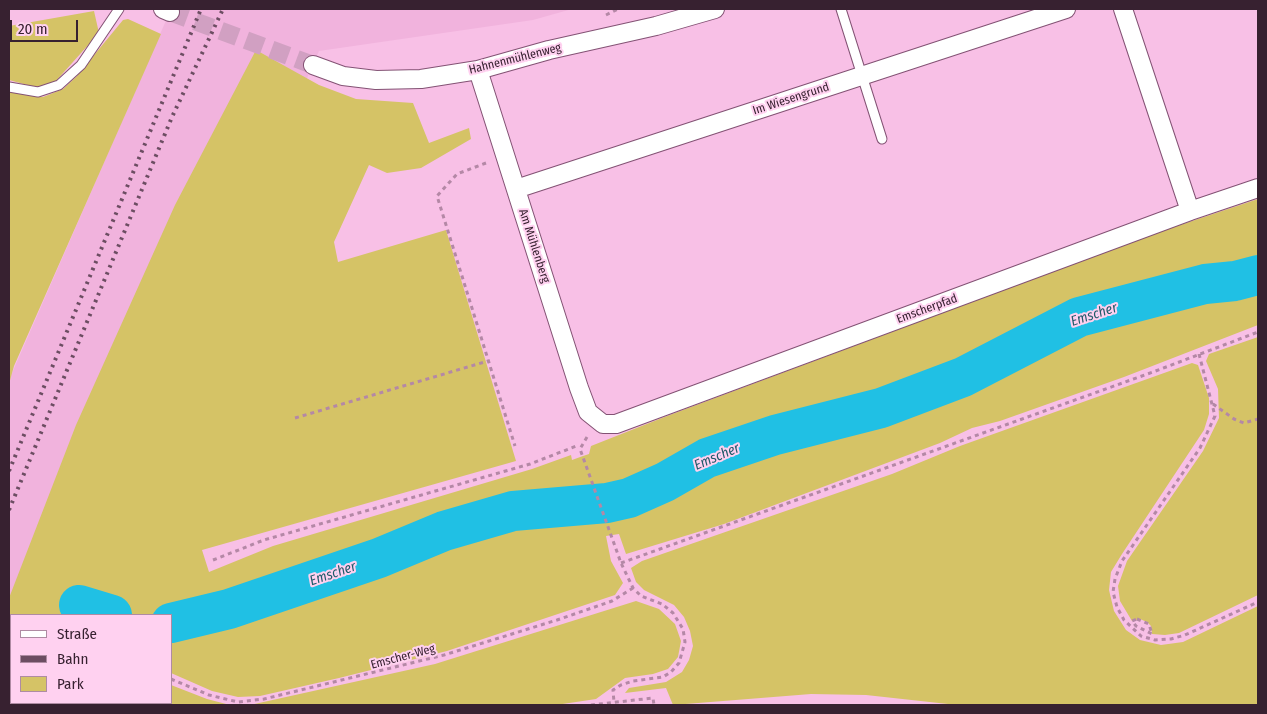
<!DOCTYPE html>
<meta charset="utf-8">
<style>
body{margin:0}
#map{position:relative;width:1267px;height:714px;overflow:hidden;background:#f8c0e6;font-family:"Fira Sans Condensed",sans-serif}
canvas{display:block}
.frame{position:absolute;inset:0;border:10px solid #372130;pointer-events:none}
.legend{position:absolute;left:10px;top:614px;width:162px;height:90px;box-sizing:border-box;background:#ffd1f0;border:1px solid #af8ba3;margin:0;padding:6px 9px;list-style:none;font-size:15px;color:#372130}
.legend li{display:flex;align-items:center;gap:10px;height:25px}
.legend b{width:25px;border:1px solid #af8ba3}
.scale{position:absolute;left:10px;top:20px;width:68px;height:22px;box-sizing:border-box;border:2px solid #372130;border-top:0;padding-left:6px;font-size:15px;line-height:18px;white-space:nowrap;color:#372130;-webkit-text-stroke:4px #ffd1f0;paint-order:stroke}
</style>
<div id="map">
<canvas width="1267" height="714"></canvas>
<div class="frame"></div>
<ul class="legend">
<li><b style="height:6px;background:#fff"></b>Straße</li>
<li><b style="height:6px;background:#6c4d62"></b>Bahn</li>
<li><b style="height:14px;background:#d5c366"></b>Park</li>
</ul>
<div class="scale">20 m</div>
</div>
<script>
const context = document.querySelector('canvas').getContext('2d');
context.lineJoin = 'round';
function fill(path, color) {
  context.fillStyle = color;
  context.fill(path, 'evenodd');
}
function shape(rows) {
  const path = new Path2D();
  for (const r of rows) {
    path.moveTo(r[0], r[1]);
    for (let i = 2; i < r.length; i += 2) path.lineTo(r[i], r[i + 1]);
  }
  return path;
}
function strokePath(path, color, width, dash) {
  context.strokeStyle = color;
  context.lineWidth = width;
  context.lineCap = dash ? 'butt' : 'round';
  context.setLineDash(dash || []);
  context.stroke(path);
}
function label(font, color, halo, rows, align = 'center') {
  context.font = font + ' "Fira Sans Condensed",sans-serif';
  context.lineWidth = 4;
  context.setLineDash([]);
  context.textBaseline = 'middle';
  context.strokeStyle = halo;
  context.fillStyle = color;
  for (const [text, x, y, turn = 0] of rows) {
    context.save();
    context.translate(x, y);
    context.rotate((+turn || 0) * Math.PI / 180);
    context.textAlign = isNaN(turn) ? turn : align;
    if (halo) context.strokeText(text, 0, 0);
    context.fillText(text, 0, 0);
    context.restore();
  }
}
fill(shape([
 [171,9,572,9,533,20,319,51,143,451,9,606,9,380]
]), '#f1b3dd');
fill(shape([
 [94,11,99,33,55,82,45,86,31,86,9,80,9,26],
 [128,19,161,34,14,366,9,384,9,91,43,97,63,89,76,77,123,20],
 [256,50,319,85,356,99,413,103,429,143,469,128,471,139,421,168,387,173,369,165,334,242,338,262,446,230,516,461,202,550,209,572,273,546,532,469,571,455,572,460,583,456,589,454,591,446,667,416,1153,234,1258,199,1258,325,1124,377,1000,421,972,428,940,443,724,524,626,554,619,534,606,536,611,561,623,583,615,595,447,651,339,678,260,696,238,697,212,691,171,673,171,615,11,615,11,703,171,703,171,685,207,699,230,705,9,705,9,598,76,425,175,205],
 [1258,337,1258,595,1179,633,1165,635,1152,634,1151,626,1147,622,1140,619,1132,621,1120,601,1118,586,1127,561,1203,451,1219,418,1218,389,1206,361,1209,354],
 [1192,363,1198,365,1209,398,1209,414,1204,430,1122,554,1111,572,1109,590,1114,611,1126,630,1140,640,1161,645,1183,642,1258,606,1258,705,957,705,866,695,811,694,673,705,666,688,625,693,629,688,666,682,682,672,689,660,693,646,690,631,684,617,674,605,644,590,636,582,631,568,642,561,892,474,960,446],
 [636,601,659,609,675,624,681,641,678,657,668,669,653,674,625,678,596,699,556,705,250,705,435,664]
]), '#d5c366');
strokePath(shape([
 [79,605,112,615],
 [171,623,229,609,379,558,444,531,513,511,607,503,629,498,665,482,707,458,775,435,881,408,963,377,1079,317,1205,284,1235,281,1258,275]
]), '#20c0e4', 40);
strokePath(shape([
 [170,12,313,65]
]), '#d1a0c2', 18, [18, 9]);
const lane = shape([
 [841,9,882,139],
 [9,87,38,92,59,85,81,65,119,9]
]);
const street = shape([
 [163,9,170,12],
 [1123,9,1190,211],
 [313,65,343,76,376,80,421,79,478,70,549,50,656,26,715,9],
 [478,70,579,388,588,412,603,424,616,424,1190,211,1258,188],
 [516,189,1066,9]
]);
strokePath(lane, '#835274', 11);
strokePath(street, '#835274', 20);
strokePath(shape([
 [606,15,618,9],
 [486,163,457,174,437,196,515,446],
 [1199,354,1215,416,1200,448,1122,561,1115,579,1113,592,1117,607,1124,620,1141,636,1155,640,1171,639,1185,635,1258,602],
 [1213,404,1234,419,1244,423,1258,419],
 [295,418,488,361],
 [587,437,580,449,621,563,633,588,641,596,662,604,673,613,683,629,685,642,679,663,671,672,663,677,633,681,621,685,613,690,614,702],
 [213,560,264,540,530,464,579,445],
 [621,563,1153,372,1258,332],
 [1137,619,1149,624,1152,634,1136,626,1132,621,1137,619],
 [171,679,209,695,238,702,264,699,444,655,557,620,612,601,633,588],
 [591,705,653,698,654,705]
]), '#b488a6', 3, [4, 4]);
strokePath(lane, '#fff', 9);
strokePath(street, '#fff', 18);
strokePath(shape([
 [9,471,201,9],
 [9,510,172,117,223,9]
]), '#6c4d62', 4, [2.5, 5]);
label('12px', '#372130', '#ffd1f0', [
 ["Hahnenmühlenweg",515,59,-14],
 ["Im Wiesengrund",791,99,-18],
 ["Am Mühlenberg",534,246,72],
 ["Emscherpfad",927,309,-20],
 ["Emscher-Weg",403,657,-15]
]);
label('italic 14px', '#215b6a', '#ffd1f0', [
 ["Emscher",1094,315,-18],
 ["Emscher",717,457,-23],
 ["Emscher",333,574,-19]
]);
</script>
